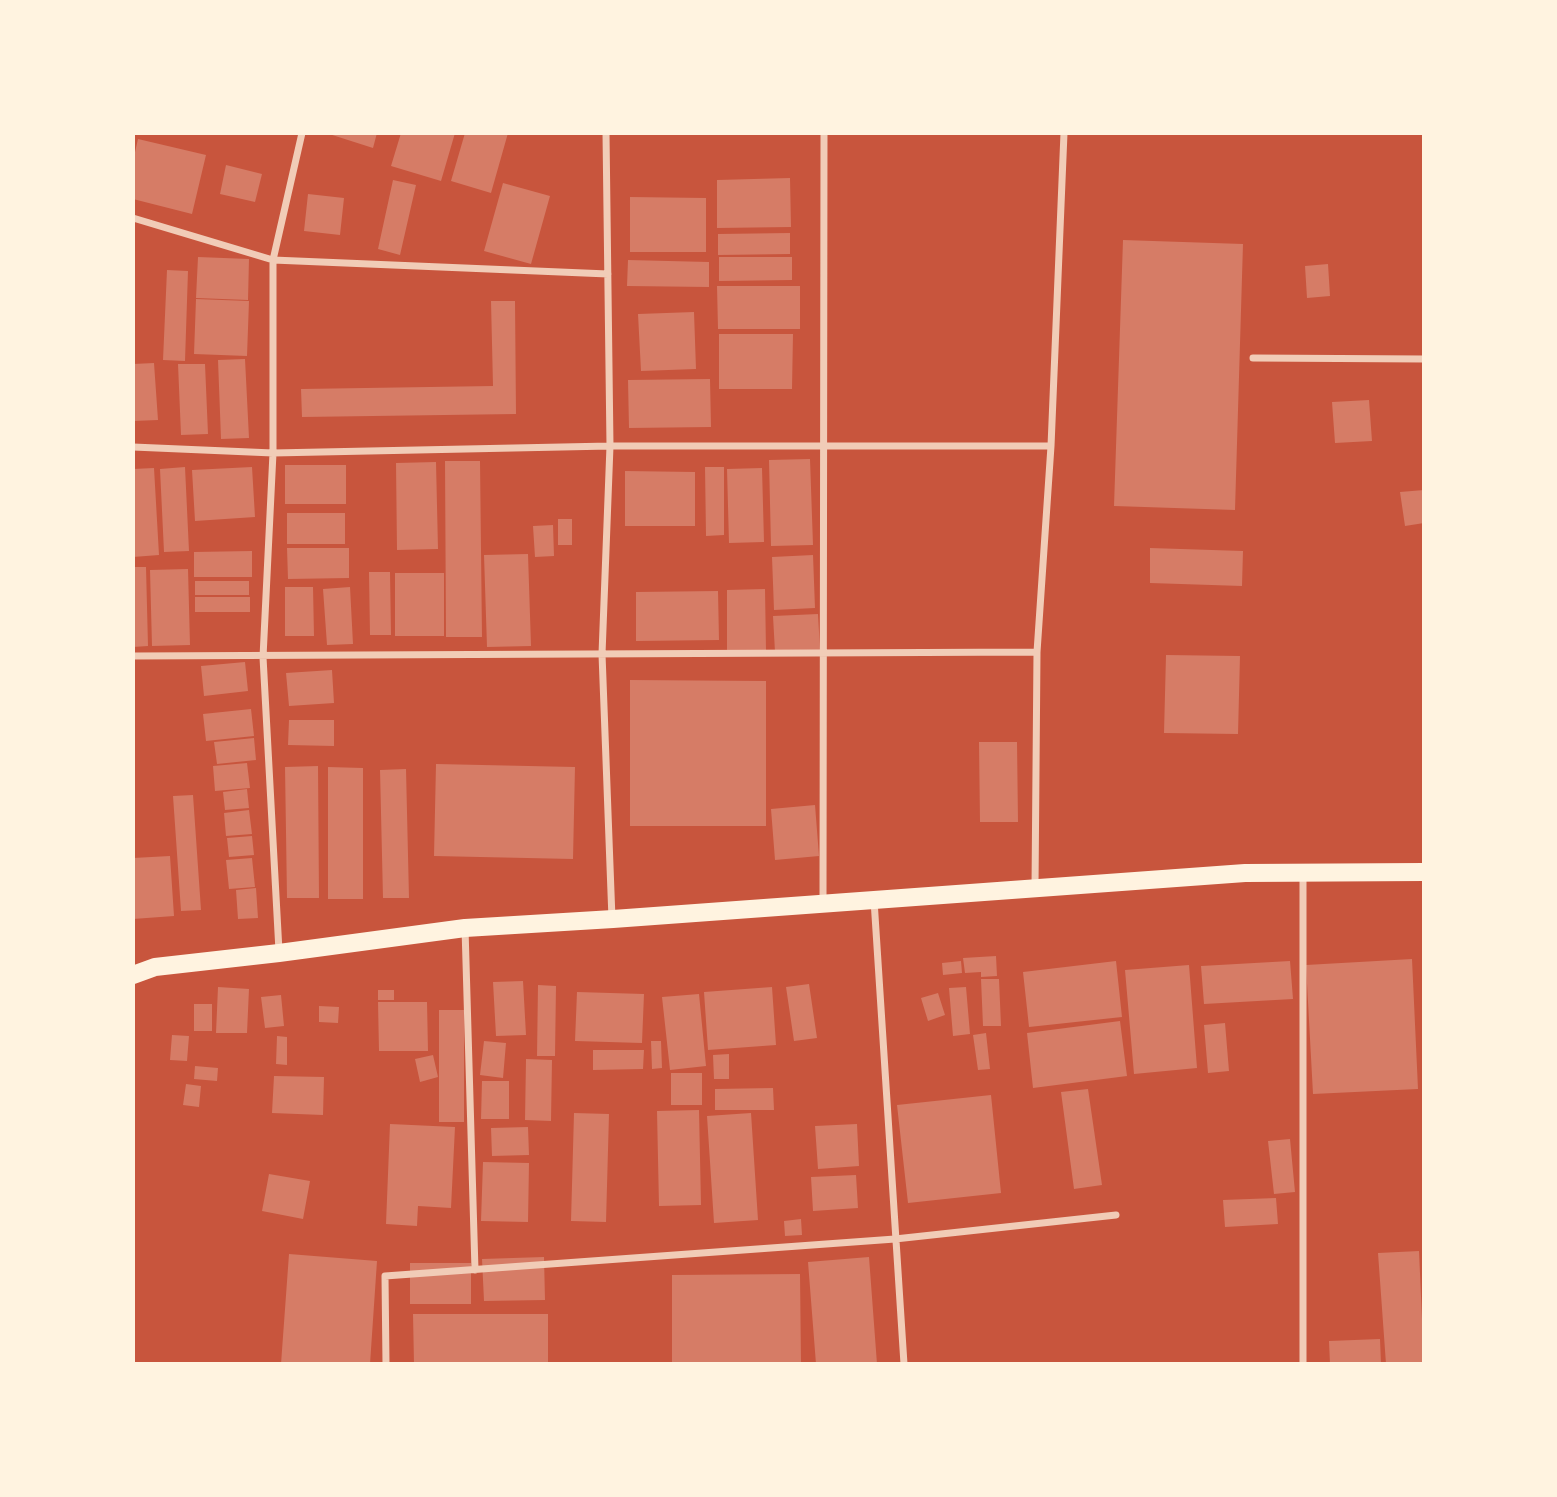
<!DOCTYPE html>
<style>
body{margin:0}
#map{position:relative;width:1557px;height:1497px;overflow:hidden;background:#c8553d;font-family:"Space Grotesk",sans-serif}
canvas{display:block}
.frame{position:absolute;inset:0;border:135px solid #fff3e0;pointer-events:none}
</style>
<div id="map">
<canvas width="1557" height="1497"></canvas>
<div class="frame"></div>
</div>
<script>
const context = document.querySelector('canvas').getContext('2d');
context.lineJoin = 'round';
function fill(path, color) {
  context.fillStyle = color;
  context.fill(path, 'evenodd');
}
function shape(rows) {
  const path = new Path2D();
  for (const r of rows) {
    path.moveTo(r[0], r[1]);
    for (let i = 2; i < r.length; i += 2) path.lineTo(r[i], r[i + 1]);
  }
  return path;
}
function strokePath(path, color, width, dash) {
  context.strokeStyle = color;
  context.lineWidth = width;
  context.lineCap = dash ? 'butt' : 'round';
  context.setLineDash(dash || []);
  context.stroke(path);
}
fill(shape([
 [326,133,377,133,373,148],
 [401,133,455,133,441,181,391,166],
 [465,133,508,133,491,193,451,181],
 [138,139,206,155,192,214,133,199,133,161],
 [226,165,262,174,255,202,220,194],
 [790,178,791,227,717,228,717,180],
 [393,180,416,185,400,255,378,249],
 [503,183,550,196,531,264,484,251],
 [308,194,344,198,340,235,304,231],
 [630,197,706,198,706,252,630,252],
 [790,233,790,254,718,255,718,234],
 [1123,240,1243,244,1235,510,1114,506],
 [198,257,249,259,248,300,196,298],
 [719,257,792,257,792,280,719,281],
 [628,260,709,262,709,287,627,286],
 [1328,264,1330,296,1307,298,1305,266],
 [167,270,188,271,185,361,163,360],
 [717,286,800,286,800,329,718,329],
 [196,299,249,301,247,356,194,354],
 [491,301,515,301,516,414,302,417,301,389,493,386],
 [694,312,696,369,641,371,638,314],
 [719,334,793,334,792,389,719,389],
 [245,359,249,438,221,439,218,360],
 [154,363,158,420,133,421,133,364],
 [178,364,205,364,208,434,181,435],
 [710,379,711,427,629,428,628,380],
 [1369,400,1372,441,1335,443,1332,402],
 [810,459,813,545,771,546,769,460],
 [445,461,480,461,482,637,446,637],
 [436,462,438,549,397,550,396,463],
 [285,465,346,465,346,504,285,504],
 [185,467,189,551,164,552,160,469],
 [252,467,255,517,195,521,192,470],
 [705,467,724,467,724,535,706,536],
 [154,468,159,555,133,557,133,469],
 [762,468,764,542,729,543,727,469],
 [625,471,695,472,695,526,625,526],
 [1424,490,1424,523,1405,526,1400,492],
 [287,513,345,513,345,544,287,544],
 [558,519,572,519,572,545,558,545],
 [553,525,554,556,535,557,533,526],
 [287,548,349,548,349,578,288,579],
 [1150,548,1243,551,1242,586,1150,583],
 [252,551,252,577,194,577,194,552],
 [528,554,531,646,487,647,484,555],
 [813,555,815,608,774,610,772,557],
 [133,567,146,567,148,646,133,647],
 [188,569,190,645,152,646,150,570],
 [369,572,390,572,391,635,370,635],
 [395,573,444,573,444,636,395,636],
 [195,581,249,581,249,595,195,595],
 [285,587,313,587,314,636,285,636],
 [350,587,353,644,327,645,323,589],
 [765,589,766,650,727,651,727,590],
 [718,591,719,640,636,641,636,592],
 [195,597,250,597,250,612,195,612],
 [818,614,820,650,775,652,773,616],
 [1166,655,1240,656,1238,734,1164,733],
 [245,662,248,691,204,696,201,666],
 [332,670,334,703,289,706,286,673],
 [630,680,766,681,766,826,630,826],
 [251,709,254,736,206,741,203,714],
 [289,720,334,720,334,746,288,745],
 [254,738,256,760,217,764,214,742],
 [979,742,1017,742,1018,822,980,822],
 [247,763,250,788,215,791,213,766],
 [436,764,575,767,573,859,434,856],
 [318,766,319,898,287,898,285,767],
 [328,767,363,768,363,899,328,899],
 [406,769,409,898,383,898,380,770],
 [247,789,249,808,225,810,223,792],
 [193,795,201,910,181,911,173,796],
 [815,805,819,856,775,860,771,809],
 [249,810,252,834,226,836,224,813],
 [252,836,254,855,229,857,227,838],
 [170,856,174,916,133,919,133,858],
 [252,858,255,887,229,889,226,860],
 [256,888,258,918,238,919,236,890],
 [996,956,997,976,981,977,981,972,965,973,963,958],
 [1412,959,1418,1089,1313,1094,1306,965],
 [961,961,962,973,943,975,942,963],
 [1116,961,1122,1017,1029,1027,1023,972],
 [1290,961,1293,999,1204,1004,1201,966],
 [1189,965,1197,1068,1134,1074,1125,970],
 [981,979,999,979,1001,1026,983,1026],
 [523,981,526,1035,496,1036,493,982],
 [809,984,817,1038,794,1041,786,987],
 [538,985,556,986,555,1056,537,1056],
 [218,987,249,989,247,1033,216,1033],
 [772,987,776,1045,708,1050,704,992],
 [966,987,970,1034,953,1036,949,988],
 [378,990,394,990,394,1000,378,1000],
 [577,992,644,994,642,1043,575,1041],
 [938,993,945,1015,928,1021,921,998],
 [699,994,706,1066,670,1070,662,997],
 [281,995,284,1026,265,1028,261,997],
 [378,1002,427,1002,428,1051,379,1051],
 [194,1004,212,1004,212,1031,194,1031],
 [319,1006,339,1007,338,1023,319,1022],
 [439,1010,464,1010,464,1122,439,1122],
 [1120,1021,1127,1076,1033,1088,1027,1033],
 [1225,1023,1229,1071,1208,1073,1204,1025],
 [986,1033,990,1069,978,1070,973,1035],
 [172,1035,189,1036,187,1061,170,1060],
 [277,1036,287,1037,287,1065,276,1064],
 [484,1041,506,1043,503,1078,480,1075],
 [651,1041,661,1041,662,1068,652,1069],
 [593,1050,644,1050,643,1069,593,1070],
 [729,1054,729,1079,714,1079,713,1055],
 [433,1055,438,1077,420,1082,415,1059],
 [526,1059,552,1060,551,1121,525,1120],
 [195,1066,218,1068,217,1081,194,1079],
 [671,1073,702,1073,702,1105,671,1105],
 [274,1076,324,1077,323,1115,272,1113],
 [482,1081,509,1081,509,1119,481,1119],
 [186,1084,201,1086,199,1107,183,1105],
 [773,1088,774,1110,715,1110,715,1089],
 [1088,1089,1102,1185,1074,1189,1061,1092],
 [991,1095,1001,1193,908,1203,897,1105],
 [699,1110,701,1205,659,1206,657,1111],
 [574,1113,609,1114,606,1222,571,1221],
 [751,1113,758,1220,714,1223,707,1116],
 [390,1124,455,1127,451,1208,418,1206,417,1226,386,1224],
 [857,1124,859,1166,818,1169,815,1126],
 [528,1127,529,1155,492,1156,491,1128],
 [1290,1139,1295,1192,1274,1194,1268,1141],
 [483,1162,529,1163,528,1222,481,1221],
 [269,1174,310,1181,303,1219,262,1211],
 [856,1175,858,1208,813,1211,811,1177],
 [1276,1198,1278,1224,1225,1227,1223,1200],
 [801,1219,802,1235,785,1236,784,1221],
 [1419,1251,1424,1364,1386,1364,1378,1253],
 [289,1254,377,1261,370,1364,281,1364],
 [544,1257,545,1300,484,1301,482,1259],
 [869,1257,877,1364,816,1364,808,1262],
 [410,1263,471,1263,471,1304,410,1304],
 [800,1274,801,1364,672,1364,672,1275],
 [413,1314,548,1314,548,1364,414,1364],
 [1380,1339,1381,1364,1330,1364,1329,1341]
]), '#d67c66');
strokePath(shape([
 [606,133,610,446,602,654,612,919],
 [133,218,273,260,608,274],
 [1253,358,1424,359],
 [133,447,273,453,610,446,1051,446],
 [133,656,1037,652],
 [1303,875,1303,1364],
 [1035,887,1037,652,1051,446,1064,133],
 [874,900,904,1364],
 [823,902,824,133],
 [465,928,475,1270],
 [279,951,263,657,273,453,273,260,302,133],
 [386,1364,385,1276,895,1239,1116,1215]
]), '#f1ccb7', 7);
strokePath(shape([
 [133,975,155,967,279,953,465,928,613,919,1245,873,1424,872]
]), '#fff3e0', 18);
</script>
